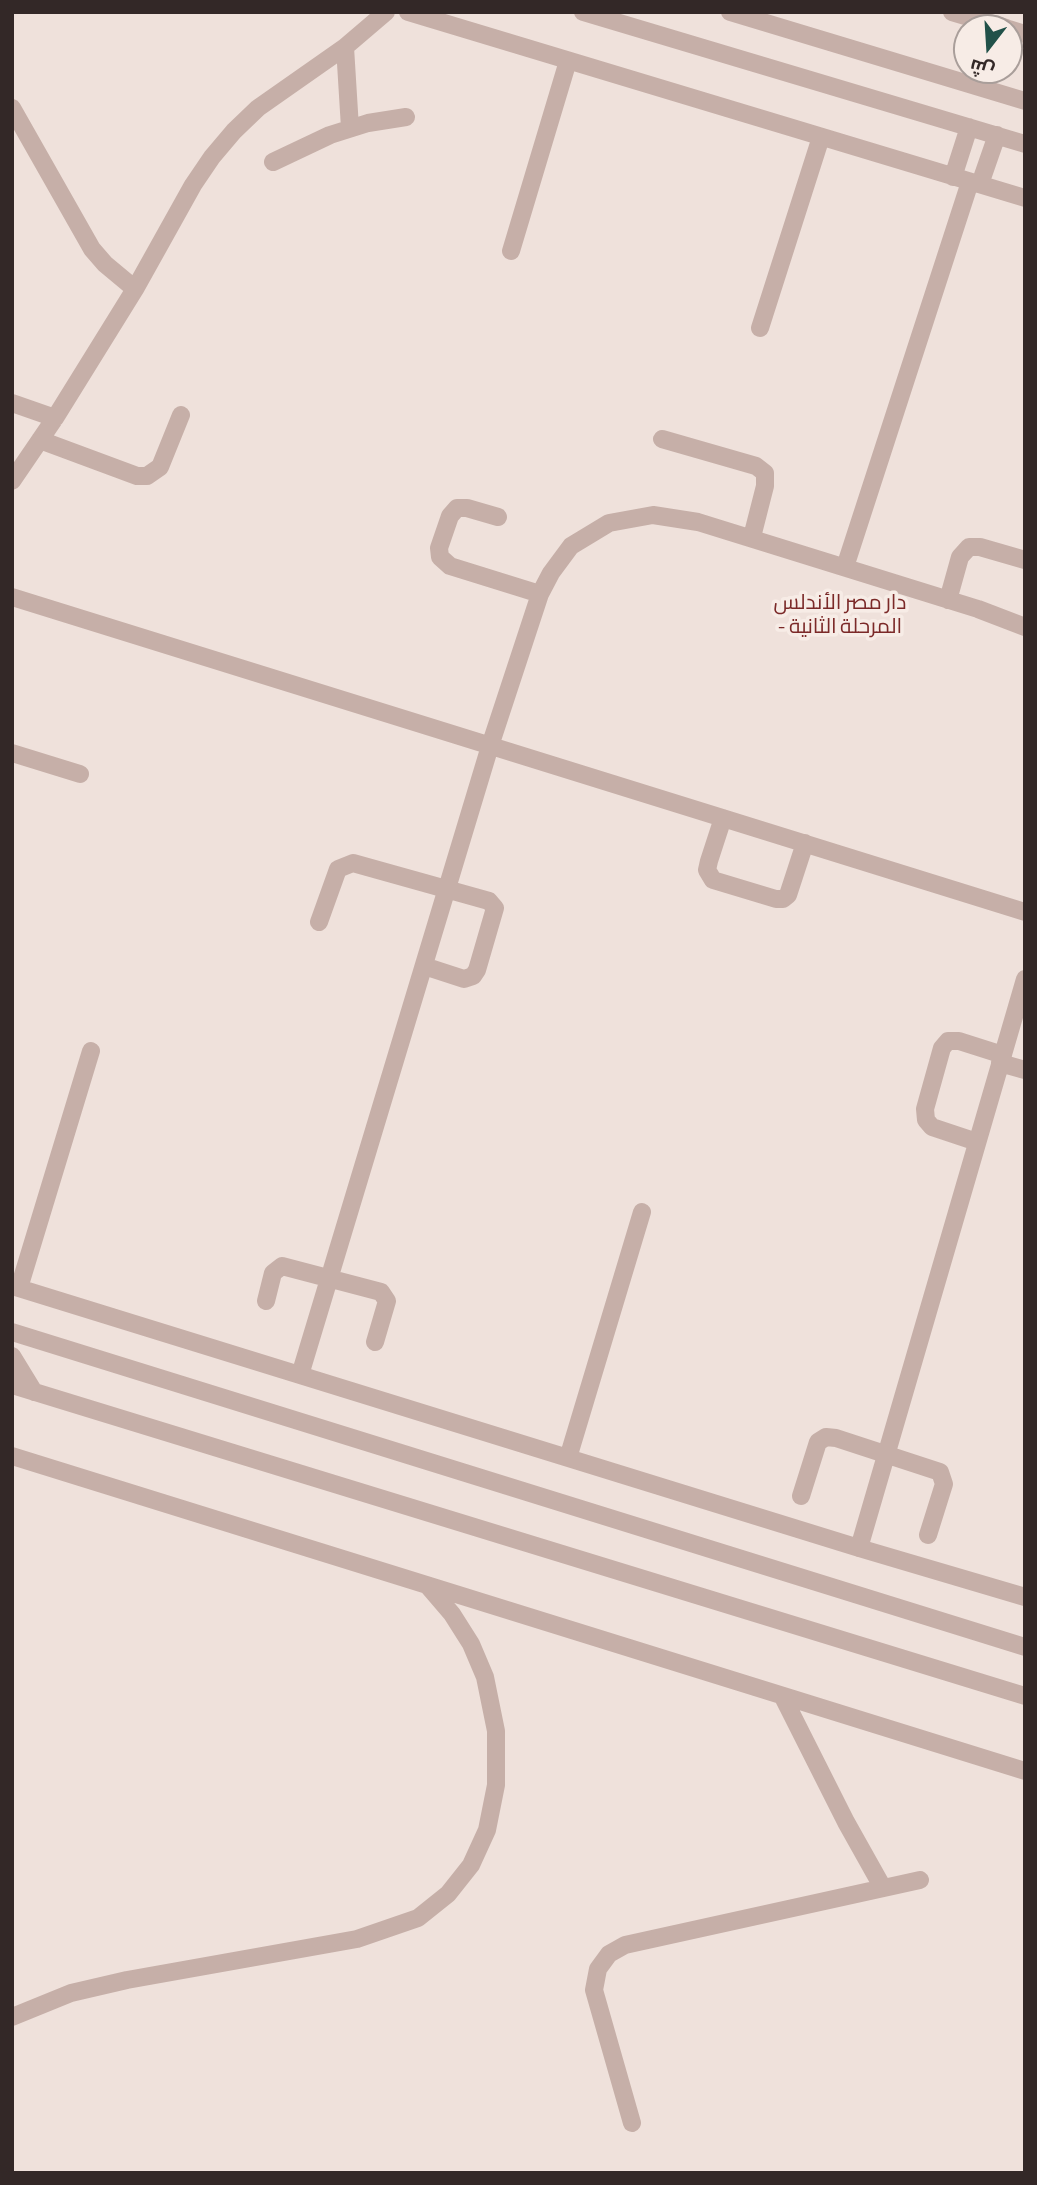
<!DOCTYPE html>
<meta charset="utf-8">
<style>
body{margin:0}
#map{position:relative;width:1037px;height:2185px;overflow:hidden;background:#efe1db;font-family:"Sofia Sans Condensed",Cairo,sans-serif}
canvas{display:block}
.frame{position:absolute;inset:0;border:14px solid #332827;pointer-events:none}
.north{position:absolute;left:953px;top:14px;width:70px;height:70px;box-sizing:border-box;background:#f7ece6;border:2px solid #a99e9a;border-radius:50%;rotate:197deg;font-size:19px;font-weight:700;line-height:28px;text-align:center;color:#332827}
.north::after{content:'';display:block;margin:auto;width:24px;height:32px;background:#215149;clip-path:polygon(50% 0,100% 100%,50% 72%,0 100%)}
</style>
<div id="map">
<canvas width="1037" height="2185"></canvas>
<div class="frame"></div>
<div class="north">ش</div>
</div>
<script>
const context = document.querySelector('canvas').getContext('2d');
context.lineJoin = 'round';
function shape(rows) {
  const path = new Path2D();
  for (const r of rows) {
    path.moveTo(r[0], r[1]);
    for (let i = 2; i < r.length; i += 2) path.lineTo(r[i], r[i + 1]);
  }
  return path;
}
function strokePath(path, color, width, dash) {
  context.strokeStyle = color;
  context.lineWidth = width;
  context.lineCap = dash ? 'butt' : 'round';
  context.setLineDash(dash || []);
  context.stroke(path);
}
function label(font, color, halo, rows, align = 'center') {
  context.font = font + ' "Sofia Sans Condensed",Cairo,sans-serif';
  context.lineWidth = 7;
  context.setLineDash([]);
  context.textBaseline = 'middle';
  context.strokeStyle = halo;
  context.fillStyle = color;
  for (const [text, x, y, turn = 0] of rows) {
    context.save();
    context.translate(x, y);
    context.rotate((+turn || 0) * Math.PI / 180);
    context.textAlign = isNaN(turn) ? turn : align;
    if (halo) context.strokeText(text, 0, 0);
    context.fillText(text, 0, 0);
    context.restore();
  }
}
strokePath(shape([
 [408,12,1025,198],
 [583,12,1025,144],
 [730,12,1025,101],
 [952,12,1006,28],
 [1009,29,1025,34],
 [345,47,350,128],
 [12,108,92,249,105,264,135,289],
 [273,162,330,135,368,123,406,117],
 [953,177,969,127],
 [980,184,997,135],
 [511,251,568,61],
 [760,328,821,137],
 [12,403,55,418],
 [662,439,756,466,765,473,765,486,752,537],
 [40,440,137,476,147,476,160,467,181,415],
 [12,481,55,418,135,289,193,185,212,157,234,131,258,108,345,47,386,12],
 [498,517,467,508,457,508,450,516,439,548,440,557,450,566,540,594],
 [845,567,970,182],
 [12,597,1025,912],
 [948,600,960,557,969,547,980,547,1025,560],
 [12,753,80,774],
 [723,818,709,861,707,870,713,880,776,899,783,899,788,895,805,843],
 [319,922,338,869,353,863,489,901,495,908,477,970,473,976,464,979,424,966],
 [1000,1063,1025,1070],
 [977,1142,932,1127,926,1120,925,1109,942,1048,948,1041,959,1041,1003,1055],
 [12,1286,859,1548,1025,1597],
 [19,1288,91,1051],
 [266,1301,273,1273,282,1266,381,1292,387,1301,375,1342],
 [12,1332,1025,1647],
 [12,1356,34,1392],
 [300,1375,490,746,540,594,551,573,571,546,609,523,653,515,698,522,978,609,1025,627],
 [12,1385,1025,1696],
 [12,1456,1025,1771],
 [568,1458,642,1212],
 [801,1496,818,1442,826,1437,836,1438,940,1472,944,1484,928,1535],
 [859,1548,1025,979],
 [783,1697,846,1822,883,1888],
 [12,2017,71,1993,127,1980,357,1939,418,1918,448,1894,471,1865,487,1830,496,1785,496,1731,485,1677,471,1644,452,1614,428,1586],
 [632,2123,594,1990,598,1969,609,1954,625,1945,920,1880]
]), '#c6afa8', 18);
label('21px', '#7b2928', '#f7ece6', [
 ["دار مصر الأندلس",840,604],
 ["- المرحلة الثانية",840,628]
]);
</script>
